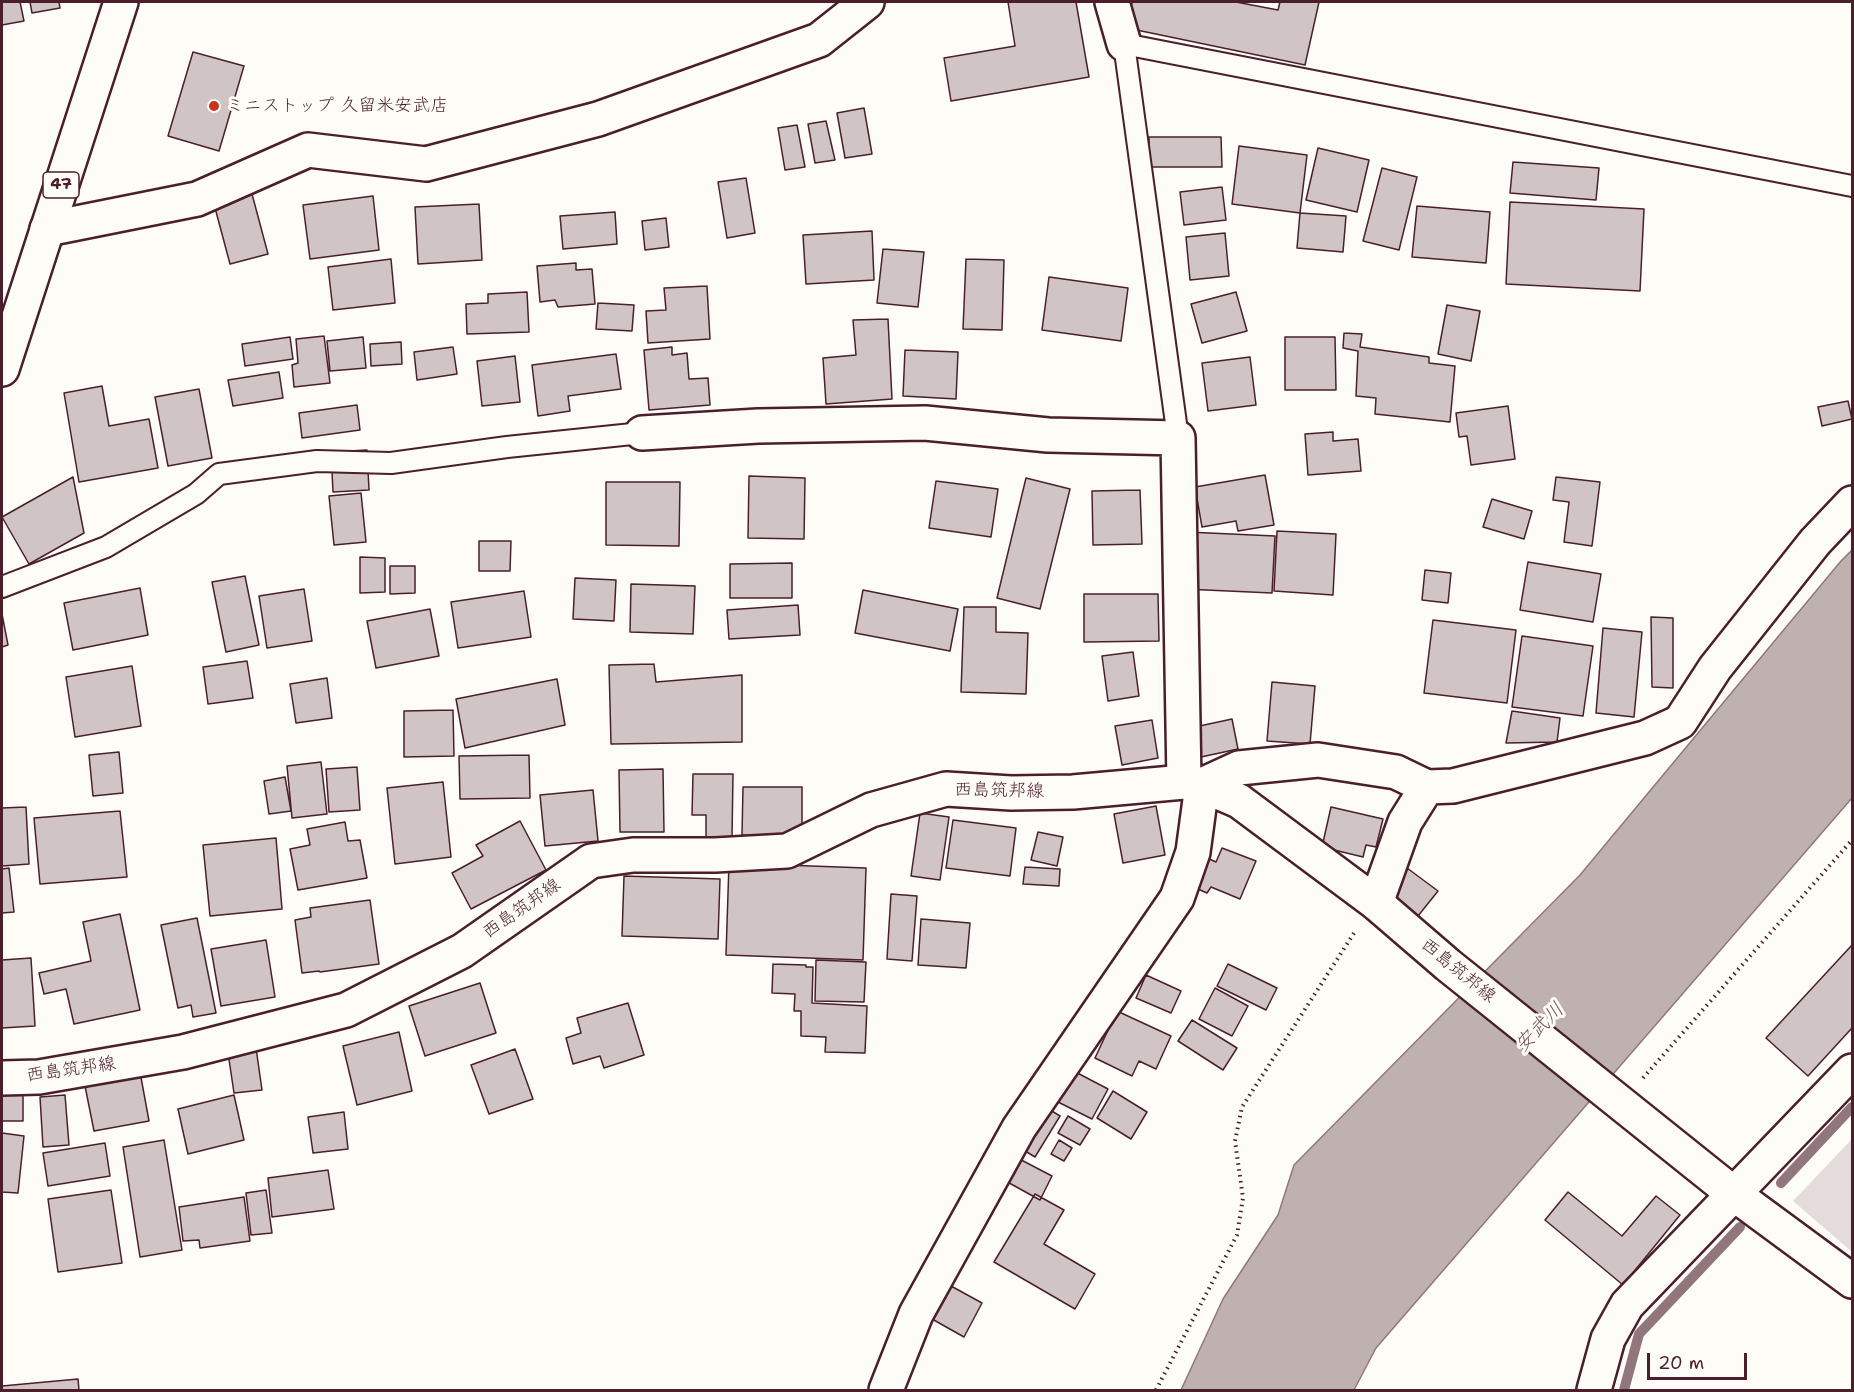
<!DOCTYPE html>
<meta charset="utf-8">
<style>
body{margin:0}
#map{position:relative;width:1854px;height:1392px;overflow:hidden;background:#fdfcf7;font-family:"Shantell Sans",sans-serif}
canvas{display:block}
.frame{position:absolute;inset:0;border:3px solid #4a1f2b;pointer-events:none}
.scale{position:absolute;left:1647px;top:1353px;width:100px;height:27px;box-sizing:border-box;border:3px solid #4a1f2b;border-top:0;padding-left:8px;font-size:18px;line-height:21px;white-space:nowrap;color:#4a1f2b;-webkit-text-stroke:4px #fdfcf7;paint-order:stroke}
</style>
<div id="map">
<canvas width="1854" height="1392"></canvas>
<div class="frame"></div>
<div class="scale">20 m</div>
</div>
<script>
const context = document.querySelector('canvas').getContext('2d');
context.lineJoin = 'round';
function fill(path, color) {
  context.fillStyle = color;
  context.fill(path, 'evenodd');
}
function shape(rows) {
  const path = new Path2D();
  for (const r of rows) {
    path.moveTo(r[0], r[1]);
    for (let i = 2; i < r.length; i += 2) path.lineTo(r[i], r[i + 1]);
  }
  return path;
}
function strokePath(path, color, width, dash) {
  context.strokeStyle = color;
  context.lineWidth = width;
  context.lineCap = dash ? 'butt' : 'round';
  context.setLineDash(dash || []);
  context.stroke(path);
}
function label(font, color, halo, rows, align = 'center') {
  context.font = font + ' "Shantell Sans","Klee One",sans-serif';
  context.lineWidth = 6;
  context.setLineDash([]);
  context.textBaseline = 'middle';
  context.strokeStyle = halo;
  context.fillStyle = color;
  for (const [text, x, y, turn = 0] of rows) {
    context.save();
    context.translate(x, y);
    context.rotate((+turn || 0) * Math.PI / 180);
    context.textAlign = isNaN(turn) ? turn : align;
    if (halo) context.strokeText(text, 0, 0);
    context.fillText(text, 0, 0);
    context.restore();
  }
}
fill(shape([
 [1852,1139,1852,1252,1793,1201]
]), '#e3dcda');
const water = shape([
 [1852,550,1852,798,1376,1348,1354,1390,1181,1390,1223,1299,1278,1215,1294,1165,1580,875,1841,561,1852,550]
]);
fill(water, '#c0b1b1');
strokePath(water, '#91777b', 1.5);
strokePath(shape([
 [1781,1183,1852,1107],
 [1624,1390,1639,1334,1740,1227]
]), '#91777b', 10);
const building = shape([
 [2,2,20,2,24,21,2,25,2,2],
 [30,2,59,2,60,8,32,13,30,2],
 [1008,2,1076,2,1089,77,951,101,944,58,1015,46,1008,2],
 [1132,2,1236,2,1278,10,1280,2,1319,2,1305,65,1127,28,1132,2],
 [193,52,244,66,219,151,168,136,193,52],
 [864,108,872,154,845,158,837,113,864,108],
 [826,121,835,160,815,163,808,124,826,121],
 [797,125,805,167,785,170,778,128,797,125],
 [1149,137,1221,137,1222,167,1149,167,1149,137],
 [1239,146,1307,155,1300,213,1232,204,1239,146],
 [1318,148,1369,160,1357,212,1306,200,1318,148],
 [1513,162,1599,168,1596,200,1510,193,1513,162],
 [1382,168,1417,177,1399,250,1363,241,1382,168],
 [746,178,755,233,727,238,718,182,746,178],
 [1222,187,1226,220,1184,225,1180,192,1222,187],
 [252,194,268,254,230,264,214,204,252,194],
 [373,196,379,250,310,259,303,205,373,196],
 [1510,202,1644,209,1640,291,1506,284,1510,202],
 [479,204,482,260,418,264,415,207,479,204],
 [1417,206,1490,212,1486,263,1412,257,1417,206],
 [615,212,617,244,563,249,560,216,615,212],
 [1300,213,1346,216,1343,252,1297,248,1300,213],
 [666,218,669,247,645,250,642,221,666,218],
 [872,231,874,280,806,284,803,235,872,231],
 [1225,233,1229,276,1190,280,1186,237,1225,233],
 [883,249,924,252,918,307,877,303,883,249],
 [391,259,395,303,333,310,328,267,391,259],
 [966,259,1004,260,1002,330,963,329,966,259],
 [576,263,576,270,592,269,595,304,558,307,555,300,540,302,537,266,576,263],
 [1049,277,1128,288,1121,341,1042,330,1049,277],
 [707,286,710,339,648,343,646,311,666,310,664,288,707,286],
 [527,292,529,332,467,334,466,304,488,303,488,294,527,292],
 [1236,292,1247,331,1202,343,1191,304,1236,292],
 [598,303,634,305,632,331,596,329,598,303],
 [1447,305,1480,311,1471,361,1438,354,1447,305],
 [888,319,892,399,826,404,823,358,856,355,853,320,888,319],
 [1344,333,1362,334,1360,347,1429,357,1429,363,1455,366,1450,422,1375,414,1376,398,1356,396,1358,351,1343,348,1344,333],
 [324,336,330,383,294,387,292,365,298,363,296,339,324,336],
 [290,337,293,359,245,366,242,344,290,337],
 [363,337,366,368,330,371,327,341,363,337],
 [1285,337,1335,337,1336,390,1285,390,1285,337],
 [401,342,402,364,371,366,370,344,401,342],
 [453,347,457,374,417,380,414,352,453,347],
 [672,347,672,355,687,353,689,379,708,378,710,405,649,410,644,350,672,347],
 [905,350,958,352,956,399,903,396,905,350],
 [616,354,621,389,568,396,570,411,538,416,532,365,616,354],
 [515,356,520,402,482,406,477,361,515,356],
 [1250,357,1256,405,1208,411,1202,363,1250,357],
 [279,372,283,398,233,406,228,380,279,372],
 [102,386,109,426,149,419,158,468,79,482,64,393,102,386],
 [199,389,212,458,168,466,155,397,199,389],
 [1848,401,1852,419,1822,426,1818,407,1848,401],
 [357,405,360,430,302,438,299,413,357,405],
 [1508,406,1515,459,1471,465,1467,436,1459,437,1456,413,1508,406],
 [1333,432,1333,441,1358,439,1361,471,1308,475,1305,434,1333,432],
 [367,450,369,490,333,492,331,452,367,450],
 [1265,475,1274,525,1238,531,1236,521,1202,527,1195,487,1265,475],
 [749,476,805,478,804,539,748,538,749,476],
 [73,477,84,533,29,564,2,517,73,477],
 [1556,477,1600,482,1592,546,1564,542,1569,502,1553,500,1556,477],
 [1026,478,1070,489,1040,609,997,598,1026,478],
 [936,481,998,489,991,537,929,528,936,481],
 [606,482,680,482,679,546,606,545,606,482],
 [1140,490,1142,544,1093,545,1092,491,1140,490],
 [361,493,366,542,334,545,329,496,361,493],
 [1492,499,1532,511,1524,539,1483,527,1492,499],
 [1277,531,1336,534,1333,595,1274,591,1277,531],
 [1187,532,1275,536,1272,593,1184,589,1187,532],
 [479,541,511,541,510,571,479,571,479,541],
 [360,557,385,558,385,592,360,593,360,557],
 [1528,562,1601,574,1593,622,1520,610,1528,562],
 [792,563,792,598,730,598,730,564,792,563],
 [390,566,415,566,415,593,390,594,390,566],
 [1425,570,1451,573,1448,603,1422,600,1425,570],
 [245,576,259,645,226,652,212,582,245,576],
 [575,578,616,580,614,621,573,619,575,578],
 [631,584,695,586,693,634,630,632,631,584],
 [140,588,148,635,73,650,64,603,140,588],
 [304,589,312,641,267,648,259,596,304,589],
 [863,590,958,609,950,651,855,633,863,590],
 [524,591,531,637,458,648,451,602,524,591],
 [1084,594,1158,594,1159,641,1084,642,1084,594],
 [798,605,800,635,729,639,727,610,798,605],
 [964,607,996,607,996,632,1028,633,1026,694,961,692,964,607],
 [430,609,439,656,376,668,367,621,430,609],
 [2,614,8,645,2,647,2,614],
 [1651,617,1673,618,1673,688,1652,687,1651,617],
 [1433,620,1516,630,1507,703,1424,693,1433,620],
 [1603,628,1642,632,1634,717,1596,713,1603,628],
 [1522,636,1593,646,1583,716,1512,707,1522,636],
 [1133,652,1139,696,1108,701,1102,656,1133,652],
 [247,661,253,698,208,704,203,667,247,661],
 [654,664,656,682,742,675,742,742,611,744,609,665,654,664],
 [132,666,141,726,75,737,66,677,132,666],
 [327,678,332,718,296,723,290,684,327,678],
 [557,679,565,725,465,748,456,699,557,679],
 [1272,682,1315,686,1310,744,1267,741,1272,682],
 [453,710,454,756,404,757,404,711,453,710],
 [1512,711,1560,718,1557,742,1506,743,1512,711],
 [1232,719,1238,749,1201,757,1195,727,1232,719],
 [1152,720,1158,758,1122,765,1115,726,1152,720],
 [119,752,123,793,93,796,89,755,119,752],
 [529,755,530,798,460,799,459,756,529,755],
 [321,762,327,814,292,818,287,766,321,762],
 [357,767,360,810,329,812,326,769,357,767],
 [663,769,664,832,620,832,619,770,663,769],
 [693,774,733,774,732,838,706,837,706,815,692,815,693,774],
 [285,777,291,811,269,814,264,781,285,777],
 [443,782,451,857,395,864,387,788,443,782],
 [743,787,802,787,802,837,742,835,743,787],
 [593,790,598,841,545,846,540,795,593,790],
 [1156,806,1165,855,1123,863,1114,814,1156,806],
 [26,807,29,864,2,866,2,808,26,807],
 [1331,807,1383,819,1376,847,1366,845,1363,857,1322,847,1331,807],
 [120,811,127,877,40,884,34,818,120,811],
 [920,813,949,817,940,880,911,876,920,813],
 [953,820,1016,828,1010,876,946,868,953,820],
 [520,821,546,870,471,909,452,873,483,856,476,845,520,821],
 [345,822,348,841,360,840,367,878,298,890,290,849,310,845,307,829,345,822],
 [1038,832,1063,837,1057,866,1031,860,1038,832],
 [276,838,282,909,210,916,203,845,276,838],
 [1222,848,1256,861,1240,899,1211,887,1207,893,1191,886,1203,856,1216,862,1222,848],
 [729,863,866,868,863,960,726,955,729,863],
 [1025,867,1060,869,1059,886,1023,884,1025,867],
 [9,868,14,912,2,913,2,869,9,868],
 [1407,868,1438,891,1418,916,1388,893,1407,868],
 [624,876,720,879,718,939,622,936,624,876],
 [891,894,917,896,912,961,887,959,891,894],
 [370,900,379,964,320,972,319,971,302,973,295,920,311,917,310,908,370,900],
 [120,914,140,1010,74,1024,66,989,44,994,39,973,91,961,83,922,120,914],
 [197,918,216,1013,193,1017,191,1005,178,1008,161,925,197,918],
 [921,919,970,923,966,968,918,965,921,919],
 [266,940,275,997,221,1006,211,949,266,940],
 [1852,945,1852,1028,1808,1076,1766,1038,1852,945],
 [31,958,35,1026,2,1028,2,960,31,958],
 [816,960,866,962,864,1002,815,1001,816,960],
 [773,964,806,965,806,967,813,967,812,1003,867,1006,865,1053,825,1052,826,1037,801,1036,801,1011,794,1011,795,994,772,993,773,964],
 [1228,964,1277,988,1266,1010,1217,986,1228,964],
 [1146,975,1181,991,1171,1013,1136,998,1146,975],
 [480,983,496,1033,425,1056,409,1006,480,983],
 [1215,988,1248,1006,1232,1036,1199,1019,1215,988],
 [628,1003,644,1055,604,1068,600,1056,573,1064,566,1038,581,1033,577,1018,628,1003],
 [1117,1011,1171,1036,1156,1069,1139,1061,1132,1076,1095,1058,1117,1011],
 [1192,1020,1237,1048,1223,1070,1178,1041,1192,1020],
 [399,1032,412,1091,357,1105,343,1046,399,1032],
 [255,1041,262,1090,234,1093,227,1046,255,1041],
 [515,1049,533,1099,489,1114,471,1065,515,1049],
 [138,1061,149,1121,94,1131,82,1071,138,1061],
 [1064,1066,1108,1089,1092,1119,1048,1097,1064,1066],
 [2,1085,23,1085,23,1121,2,1121,2,1085],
 [1113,1091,1147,1112,1131,1139,1097,1118,1113,1091],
 [65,1095,69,1145,43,1147,40,1097,65,1095],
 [234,1095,244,1140,188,1154,178,1109,234,1095],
 [1037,1102,1060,1116,1035,1157,1012,1143,1037,1102],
 [344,1112,348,1149,313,1153,308,1117,344,1112],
 [1068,1116,1090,1129,1080,1145,1058,1133,1068,1116],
 [2,1133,24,1136,18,1193,2,1192,2,1133],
 [164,1140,182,1250,140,1257,123,1147,164,1140],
 [1059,1140,1072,1148,1064,1161,1051,1154,1059,1140],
 [105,1143,110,1176,48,1186,43,1153,105,1143],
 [1006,1152,1052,1176,1040,1200,993,1174,1006,1152],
 [328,1170,334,1209,272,1217,268,1178,328,1170],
 [111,1190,122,1263,58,1272,48,1199,111,1190],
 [266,1190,272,1233,251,1235,246,1193,266,1190],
 [1568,1192,1622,1236,1656,1196,1680,1215,1623,1285,1545,1220,1568,1192],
 [1035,1194,1064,1210,1044,1244,1095,1274,1075,1309,994,1262,1035,1194],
 [244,1197,250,1241,200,1248,199,1240,183,1241,179,1207,244,1197],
 [951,1286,982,1303,964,1337,932,1319,951,1286],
 [78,1379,79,1390,2,1390,2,1386,78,1379]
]);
fill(building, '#d0c5c4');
strokePath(building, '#4a1f2b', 1.5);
const service = shape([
 [1178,438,1124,44,1852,186],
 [2,587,106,547,196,494,219,474,317,461,391,463,507,447,642,433]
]);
const minor = shape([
 [1112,2,1124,44],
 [47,229,197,199,308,150,426,164,598,119,819,40,867,2],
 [642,433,758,426,925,423,1048,435,1178,438,1184,782],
 [1376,903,1405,822,1427,787,1453,786,1645,738,1680,722,1715,668,1815,542,1852,503],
 [886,1390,916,1314,1019,1128,1177,898,1193,852,1202,785,1239,768,1318,760,1396,772,1427,787],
 [1594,1390,1608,1339,1627,1305,1852,1071]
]);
const secondary = shape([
 [2,1078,39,1077,183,1052,346,1010,462,951,591,861,633,855,715,855,787,851,871,810,946,789,1011,793,1073,792,1184,782,1202,785,1239,801,1376,903,1448,965,1734,1194,1852,1281]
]);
const primary = shape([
 [2,369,121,2]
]);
strokePath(service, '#4a1f2b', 24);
strokePath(minor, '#4a1f2b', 38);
strokePath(secondary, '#4a1f2b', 38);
strokePath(primary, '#4a1f2b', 38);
strokePath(shape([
 [1643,1078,1852,840],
 [1156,1390,1237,1235,1243,1198,1235,1141,1242,1107,1356,930]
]), '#4a1f2b', 4, [1.5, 4.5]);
strokePath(service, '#fdfcf7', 20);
strokePath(minor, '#fdfcf7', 33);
strokePath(secondary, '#fdfcf7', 33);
strokePath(primary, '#fdfcf7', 33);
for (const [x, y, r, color] of [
 [214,106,6,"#c8321e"]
]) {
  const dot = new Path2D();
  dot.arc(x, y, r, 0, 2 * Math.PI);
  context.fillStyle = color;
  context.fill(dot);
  strokePath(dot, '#fdfcf7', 2);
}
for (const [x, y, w] of [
 [61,185,36]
]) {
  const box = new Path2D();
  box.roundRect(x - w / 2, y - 13, w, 26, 4.5);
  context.fillStyle = '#fdfcf7';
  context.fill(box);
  strokePath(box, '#4a1f2b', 1.5);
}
label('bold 16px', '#4a1f2b', null, [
 ["47",61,185]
]);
label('18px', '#4a1f2b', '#fdfcf7', [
 ["ミニストップ 久留米安武店",226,106]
], 'left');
label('18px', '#4a1f2b', '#fdfcf7', [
 ["西島筑邦線",999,791,1],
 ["西島筑邦線",522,909,-35],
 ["西島筑邦線",1458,971,39],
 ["西島筑邦線",71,1070,-8]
]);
label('italic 20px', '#73525a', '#fdfcf7', [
 ["安武川",1540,1028,-45]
]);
</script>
